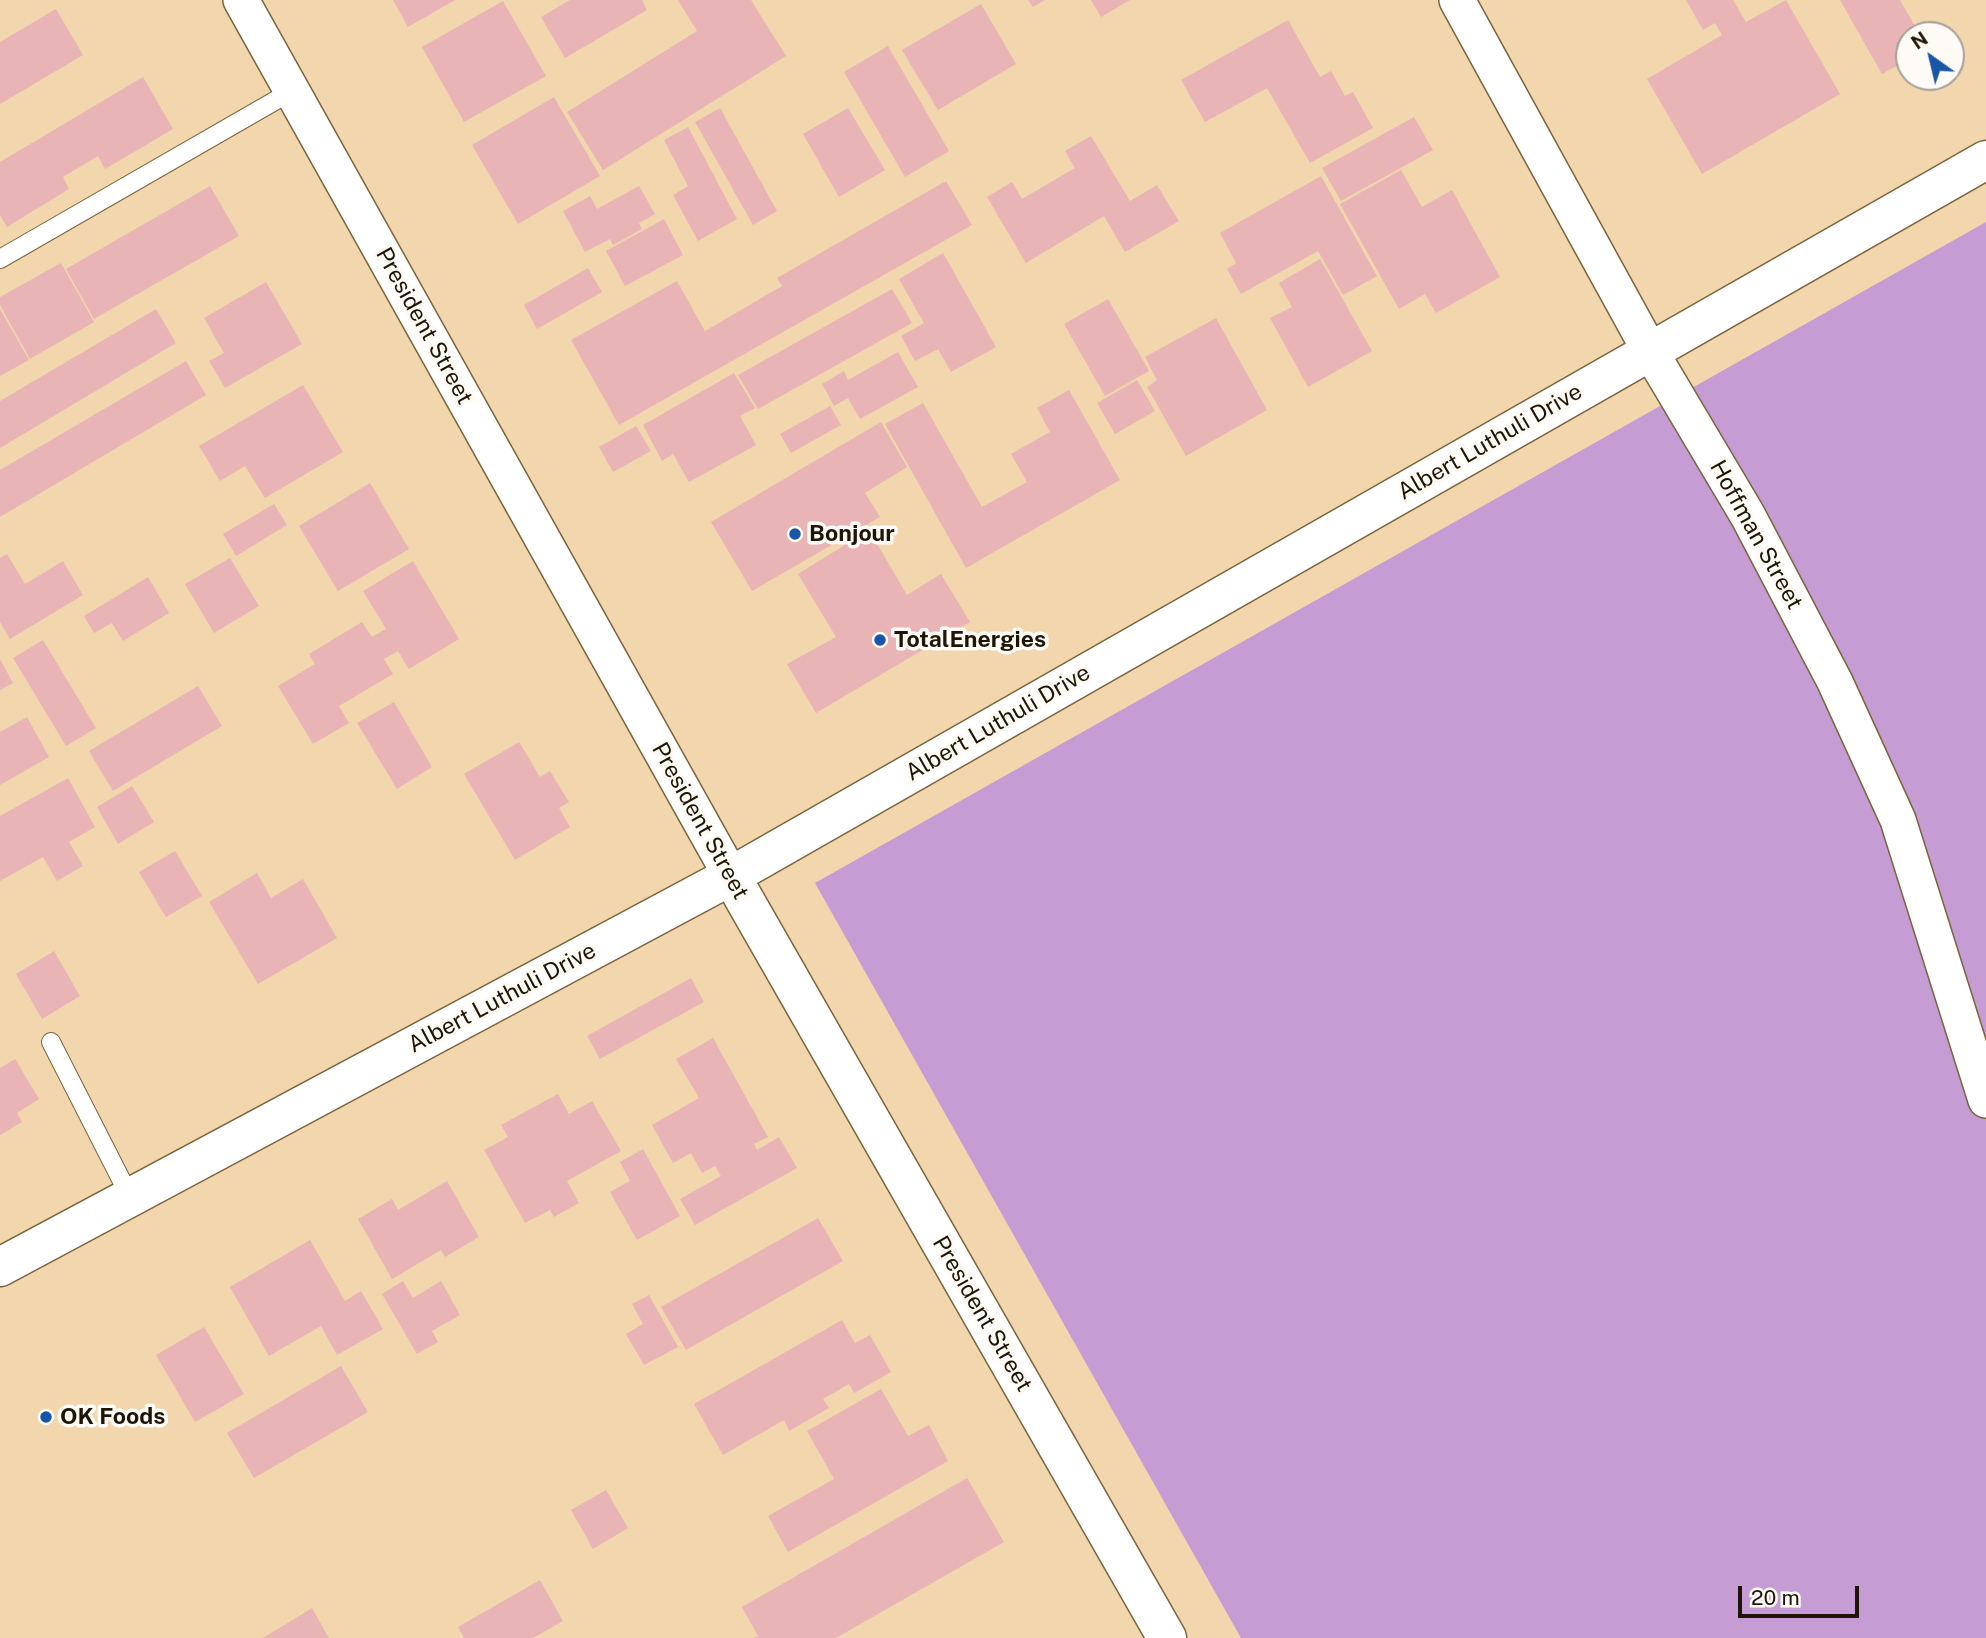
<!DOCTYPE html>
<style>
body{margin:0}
#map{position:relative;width:1986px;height:1638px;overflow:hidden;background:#f2d6ad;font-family:"Public Sans",sans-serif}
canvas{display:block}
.north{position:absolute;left:1895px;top:21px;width:70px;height:70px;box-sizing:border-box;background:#fefbf7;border:2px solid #a59f97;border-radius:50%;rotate:326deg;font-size:19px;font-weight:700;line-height:28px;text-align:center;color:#1f1506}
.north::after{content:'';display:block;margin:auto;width:24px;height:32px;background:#1856a7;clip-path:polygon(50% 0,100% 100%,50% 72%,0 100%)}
.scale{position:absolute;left:1738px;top:1586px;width:121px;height:32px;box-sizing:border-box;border:4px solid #1f1506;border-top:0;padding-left:9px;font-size:21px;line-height:24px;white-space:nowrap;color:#1f1506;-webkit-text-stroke:5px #fefbf7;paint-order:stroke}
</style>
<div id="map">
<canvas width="1986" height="1638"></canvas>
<div class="north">N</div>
<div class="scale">20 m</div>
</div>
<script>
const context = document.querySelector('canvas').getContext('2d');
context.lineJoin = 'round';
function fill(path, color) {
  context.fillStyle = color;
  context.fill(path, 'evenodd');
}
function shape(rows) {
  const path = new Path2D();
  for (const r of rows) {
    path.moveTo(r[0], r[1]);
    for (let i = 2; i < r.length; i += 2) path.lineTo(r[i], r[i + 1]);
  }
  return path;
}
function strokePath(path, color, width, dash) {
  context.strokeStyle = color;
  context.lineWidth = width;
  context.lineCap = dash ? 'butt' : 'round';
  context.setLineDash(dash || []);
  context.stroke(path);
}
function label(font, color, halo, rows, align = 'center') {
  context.font = font + ' "Public Sans",sans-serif';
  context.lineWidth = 7;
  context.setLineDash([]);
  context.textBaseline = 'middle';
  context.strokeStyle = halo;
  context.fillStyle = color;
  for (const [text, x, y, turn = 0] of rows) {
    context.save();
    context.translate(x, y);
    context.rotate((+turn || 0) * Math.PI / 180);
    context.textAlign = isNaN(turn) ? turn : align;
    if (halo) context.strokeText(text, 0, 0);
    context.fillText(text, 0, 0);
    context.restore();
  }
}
fill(shape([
 [1986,222,1986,1638,1241,1638,815,883]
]), '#c59cd4');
fill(shape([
 [393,0,455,0,408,27],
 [570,0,642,0,647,10,565,58,541,17],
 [678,0,751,0,786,56,603,170,567,112,697,31],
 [1028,0,1045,0,1033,7],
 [1091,0,1130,0,1101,17],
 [1686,0,1733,0,1746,22,1786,0,1840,94,1702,174,1647,79,1722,35,1715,23,1703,30],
 [1840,0,1900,0,1920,35,1909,35,1909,59,1882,74],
 [503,1,546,76,464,122,422,47],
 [981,4,1016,64,938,110,902,50],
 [56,9,83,55,0,104,0,42],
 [1288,20,1320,77,1331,71,1345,96,1353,92,1373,128,1310,163,1267,88,1205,122,1181,80],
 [888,46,949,151,905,177,844,72],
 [143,77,173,129,105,169,98,156,63,177,69,189,7,227,0,215,0,162],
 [554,97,600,176,518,224,472,145],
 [720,108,777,211,753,225,695,122],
 [848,108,885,170,839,197,803,134],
 [1414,117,1433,150,1341,201,1322,168],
 [688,127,737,219,698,241,673,195,688,186,664,140],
 [1091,136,1130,201,1157,185,1179,221,1125,252,1104,216,1026,263,987,197,1012,182,1022,199,1075,168,1065,151],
 [1401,170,1422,207,1452,190,1500,277,1436,313,1425,294,1399,309,1340,204],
 [1321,176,1377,276,1343,295,1318,251,1241,294,1227,269,1236,263,1220,233],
 [946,181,972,225,619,425,571,340,677,281,705,331,782,286,777,278],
 [210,186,239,236,94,319,66,269],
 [639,186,655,214,639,223,642,229,613,245,610,239,585,252,563,211,590,196,597,209],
 [664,219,683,255,625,286,606,251],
 [943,253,996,347,951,372,938,349,915,361,901,336,924,323,899,279],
 [1320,259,1372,351,1308,387,1270,318,1292,307,1279,283],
 [61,263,94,322,30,359,0,305,0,297],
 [588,268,602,292,537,329,524,305],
 [266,282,302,344,225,388,209,361,224,353,204,318],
 [892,289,912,323,758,409,738,375],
 [1108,299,1149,371,1105,396,1064,324],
 [0,309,29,360,0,376],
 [156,309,176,343,0,448,0,401],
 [1216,318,1267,410,1186,456,1147,387,1157,380,1145,357],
 [898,352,918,387,860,419,848,398,834,406,822,384,844,371,848,380],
 [186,361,206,395,0,517,0,470],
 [734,373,755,408,740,416,756,445,689,482,673,454,662,461,643,425],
 [1137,380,1155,411,1115,434,1097,403],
 [303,385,343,452,265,498,245,466,220,481,199,446],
 [1069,390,1120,480,966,568,885,424,923,403,982,507,1027,482,1011,454,1050,432,1037,408],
 [830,406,841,425,791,453,780,434],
 [881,422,907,467,865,493,880,517,752,591,711,522],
 [636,426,651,451,613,472,599,447],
 [370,483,409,549,338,591,299,526],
 [274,504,287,525,236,556,223,534],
 [869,530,907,595,941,574,970,622,816,713,787,664,836,637,798,574],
 [7,554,25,584,63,561,83,595,10,639,0,622,0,558],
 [230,558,259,606,214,633,185,584],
 [413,561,459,639,409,669,398,651,384,659,393,674,339,706,349,723,313,744,278,686,315,664,309,654,362,622,372,637,386,629,363,591],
 [148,577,169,613,123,641,112,623,94,633,84,616],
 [43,640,96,728,66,746,13,658],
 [0,659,13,683,0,690],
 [198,686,222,726,113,791,89,751],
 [394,702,432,767,397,789,357,723],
 [27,717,49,757,0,785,0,732],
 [519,742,540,777,550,771,569,802,559,808,570,827,515,860,464,774],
 [68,778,95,827,69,842,83,866,57,881,43,857,0,881,0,816],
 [132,786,154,822,118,844,97,807],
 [175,851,202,896,166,917,139,872],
 [257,873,271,898,303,879,337,938,258,984,209,902],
 [54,951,80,996,42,1019,16,974],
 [691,978,704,1002,600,1059,587,1036],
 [713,1038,768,1137,754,1144,757,1150,779,1137,797,1168,695,1225,680,1199,721,1176,715,1166,702,1173,691,1153,673,1163,652,1125,699,1098,676,1059],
 [15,1059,39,1099,17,1113,22,1122,0,1135,0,1068],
 [558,1094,569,1114,592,1101,621,1151,567,1181,579,1203,554,1217,550,1210,525,1223,484,1150,508,1137,501,1125],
 [643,1149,680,1216,637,1240,610,1192,630,1181,620,1162],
 [447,1181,479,1237,445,1257,441,1250,392,1279,358,1219,392,1199,398,1210],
 [818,1218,843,1261,686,1350,661,1307],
 [310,1240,345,1301,361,1291,383,1329,337,1355,321,1326,269,1356,230,1287],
 [403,1281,413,1298,441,1281,460,1315,432,1331,438,1342,417,1354,382,1294],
 [649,1295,678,1347,644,1365,626,1334,643,1324,632,1304],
 [842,1320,855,1343,870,1335,891,1372,854,1393,849,1384,823,1399,829,1408,789,1431,784,1420,723,1455,694,1404],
 [204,1327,244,1394,195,1422,156,1355],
 [341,1366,368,1412,254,1478,227,1433],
 [881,1389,908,1436,929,1425,948,1461,788,1552,768,1516,834,1479,807,1431],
 [967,1478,1004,1542,836,1638,754,1638,758,1636,742,1607],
 [606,1490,628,1528,593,1549,571,1510],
 [540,1580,563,1621,533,1638,464,1638,458,1627],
 [312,1608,329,1638,263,1638]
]), '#e9b4b5');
const service = shape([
 [0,259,292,91],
 [51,1042,130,1197]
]);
const minor = shape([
 [241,0,731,876],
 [1457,0,1650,351,1748,516,1835,682,1898,820,1986,1100]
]);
const tertiary = shape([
 [731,876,1167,1638]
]);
const primary = shape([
 [0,1267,731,876,1986,160]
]);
strokePath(service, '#7c633d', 20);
strokePath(minor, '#7c633d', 38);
strokePath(tertiary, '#7c633d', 41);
strokePath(primary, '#7c633d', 41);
strokePath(service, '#fff', 18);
strokePath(minor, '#fff', 35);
strokePath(tertiary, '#fff', 38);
strokePath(primary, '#fff', 38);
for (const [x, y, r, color] of [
 [795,534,7,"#1856a7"],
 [880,640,7,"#1856a7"],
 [46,1417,7,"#1856a7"]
]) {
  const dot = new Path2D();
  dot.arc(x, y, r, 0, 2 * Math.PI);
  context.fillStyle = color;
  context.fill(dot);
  strokePath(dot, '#fefbf7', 2.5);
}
label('23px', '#1f1506', '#fefbf7', [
 ["President Street",424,326,61],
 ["Albert Luthuli Drive",1490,442,-30],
 ["Hoffman Street",1756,535,61],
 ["Albert Luthuli Drive",998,723,-30],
 ["President Street",700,821,61],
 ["Albert Luthuli Drive",502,998,-28],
 ["President Street",982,1314,60]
]);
label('bold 23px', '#1f1506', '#fefbf7', [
 ["Bonjour",809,534],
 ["TotalEnergies",894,640],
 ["OK Foods",60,1417]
], 'left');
</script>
